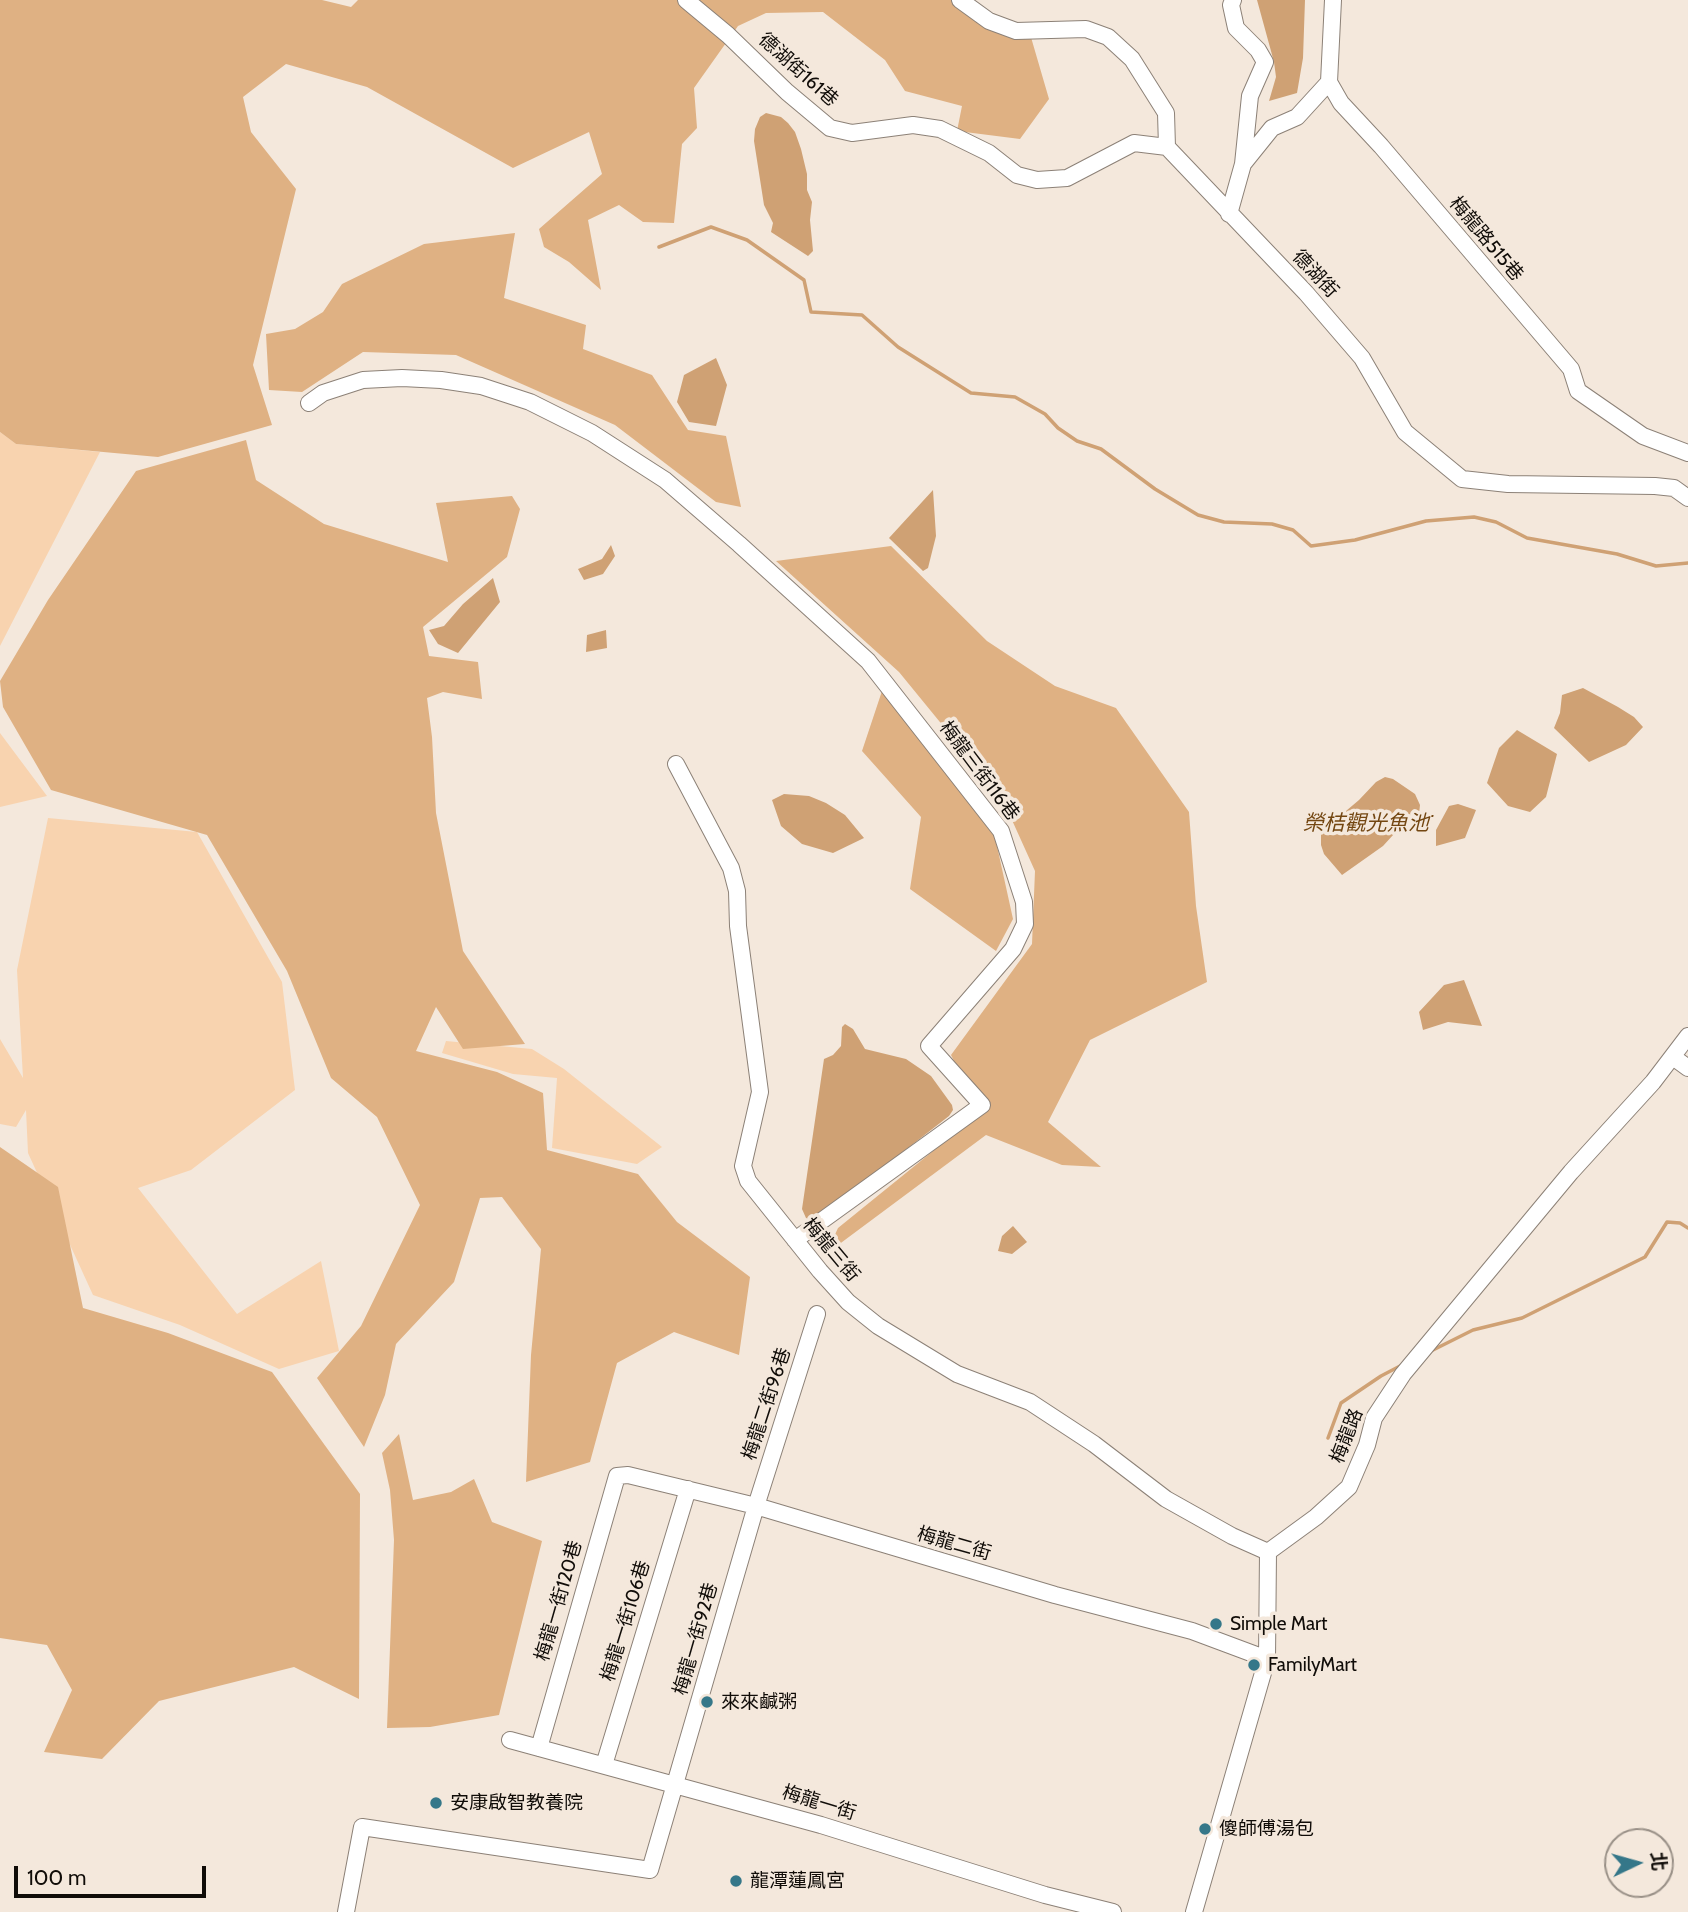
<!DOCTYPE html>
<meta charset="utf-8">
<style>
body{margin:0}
#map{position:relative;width:1688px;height:1912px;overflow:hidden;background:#f4e8dc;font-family:Cabin,"Noto Sans TC",sans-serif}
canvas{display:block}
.north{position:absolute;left:1604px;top:1828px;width:70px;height:70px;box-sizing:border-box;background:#f4e8dc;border:2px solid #999087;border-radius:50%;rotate:85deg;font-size:19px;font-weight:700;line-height:28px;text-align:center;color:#100c08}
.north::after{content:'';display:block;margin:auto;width:24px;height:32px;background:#357789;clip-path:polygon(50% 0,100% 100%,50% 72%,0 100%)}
.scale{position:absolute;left:14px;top:1866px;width:192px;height:32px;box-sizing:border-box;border:4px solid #100c08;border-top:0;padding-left:9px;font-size:21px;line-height:24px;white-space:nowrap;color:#100c08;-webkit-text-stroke:5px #f4e8dc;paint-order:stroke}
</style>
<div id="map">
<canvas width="1688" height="1912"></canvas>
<div class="north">北</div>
<div class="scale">100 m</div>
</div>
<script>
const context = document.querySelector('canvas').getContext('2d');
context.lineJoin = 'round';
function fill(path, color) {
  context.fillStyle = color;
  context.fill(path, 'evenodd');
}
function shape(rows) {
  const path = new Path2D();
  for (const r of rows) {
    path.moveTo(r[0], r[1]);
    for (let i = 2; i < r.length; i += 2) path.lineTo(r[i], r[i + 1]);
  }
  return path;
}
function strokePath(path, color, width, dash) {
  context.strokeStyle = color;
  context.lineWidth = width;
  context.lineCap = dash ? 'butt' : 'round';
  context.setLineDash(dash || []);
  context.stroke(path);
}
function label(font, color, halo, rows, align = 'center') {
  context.font = font + ' Cabin,"Noto Sans TC",sans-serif';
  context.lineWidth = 7;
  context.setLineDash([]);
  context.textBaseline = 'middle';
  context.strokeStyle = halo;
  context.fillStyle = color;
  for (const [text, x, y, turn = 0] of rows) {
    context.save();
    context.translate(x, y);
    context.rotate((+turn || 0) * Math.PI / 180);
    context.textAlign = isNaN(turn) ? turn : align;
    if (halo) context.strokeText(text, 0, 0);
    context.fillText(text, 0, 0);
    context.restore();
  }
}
fill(shape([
 [0,432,16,444,100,452,0,646],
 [0,733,47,796,0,807],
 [48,818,197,832,282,982,295,1090,191,1170,138,1188,237,1314,321,1261,339,1351,279,1369,180,1325,93,1295,28,1153,26,1110,16,1127,0,1124,0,1039,23,1078,17,970],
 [446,1041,532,1049,564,1069,662,1147,637,1164,552,1148,557,1078,513,1074,442,1053]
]), '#f8d3af');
fill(shape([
 [0,0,322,0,351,7,358,0,959,0,1028,27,1049,99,1020,139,957,131,962,106,905,91,885,60,823,12,766,13,738,26,694,88,697,128,682,144,674,223,643,222,619,205,588,220,601,290,569,262,544,247,539,229,602,174,589,132,513,168,367,87,286,64,243,97,251,132,296,189,253,365,272,425,158,457,16,444,0,432],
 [515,233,504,298,586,325,583,349,652,375,688,430,726,436,741,507,716,502,615,425,456,355,363,352,302,392,269,390,266,334,295,329,323,312,342,284,424,244],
 [246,440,256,480,324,524,448,562,436,503,512,496,520,509,507,557,423,627,429,656,478,662,482,699,443,692,427,698,432,737,436,813,463,951,525,1044,463,1049,436,1007,416,1051,497,1072,543,1093,547,1150,638,1174,677,1222,750,1277,739,1355,674,1332,617,1363,590,1462,526,1482,531,1355,541,1249,502,1197,480,1198,454,1282,396,1344,385,1395,364,1447,317,1378,361,1326,420,1205,377,1117,331,1078,287,971,207,835,51,790,3,707,0,681,48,600,136,471],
 [891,546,987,641,1055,686,1116,708,1189,812,1196,906,1207,982,1090,1040,1048,1122,1101,1167,1062,1165,986,1135,826,1254,838,1228,980,1113,951,1055,1032,944,1035,871,1002,798,899,672,776,561],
 [882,691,995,837,1013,919,996,951,910,889,921,817,862,751],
 [0,1147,58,1187,83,1308,168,1333,272,1372,360,1494,359,1699,294,1667,159,1701,102,1759,44,1752,72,1690,47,1645,0,1638],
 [399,1434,413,1500,451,1492,474,1479,492,1522,542,1541,499,1715,430,1727,387,1728,394,1540,390,1490,382,1453]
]), '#dfb183');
fill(shape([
 [1257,0,1305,0,1303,58,1297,93,1269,101,1276,77,1274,62],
 [766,113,781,117,788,123,795,132,801,149,807,174,807,190,812,202,810,220,813,251,808,256,771,232,773,223,764,205,754,141,755,129,760,117],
 [716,358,727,385,716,426,689,422,677,402,684,375],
 [933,490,936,536,928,568,923,571,889,538],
 [611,545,615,556,603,574,584,580,578,569,602,559],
 [493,578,500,602,458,653,438,644,429,630,444,626,463,604],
 [606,630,607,648,586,652,587,635],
 [1583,688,1618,707,1634,717,1643,727,1626,745,1589,762,1554,728,1560,713,1562,695],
 [1517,730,1557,754,1546,797,1530,812,1508,806,1487,783,1499,748],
 [1385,777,1393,779,1415,794,1420,805,1419,814,1404,823,1383,846,1342,875,1324,854,1321,845,1321,832,1359,800,1376,782],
 [784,794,809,796,826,803,845,815,864,838,833,853,802,844,781,826,772,800],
 [1458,804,1476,810,1465,838,1436,846,1436,830,1449,806],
 [1464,980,1482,1026,1448,1022,1423,1030,1419,1012,1444,985],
 [845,1024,853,1029,865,1049,906,1059,931,1076,952,1105,953,1110,949,1116,814,1221,806,1218,802,1209,824,1059,833,1055,841,1046,842,1027],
 [1013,1226,1027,1242,1012,1254,998,1251,1002,1236]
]), '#cfa174');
strokePath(shape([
 [659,247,711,227,747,240,804,280,811,312,862,315,898,347,971,393,1015,397,1045,414,1058,428,1077,441,1101,449,1155,489,1198,515,1224,522,1272,524,1293,530,1311,546,1355,540,1426,521,1474,517,1496,522,1527,538,1617,554,1656,566,1688,563],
 [1431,1351,1473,1330,1522,1318,1645,1257,1667,1222,1680,1223,1688,1228],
 [1328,1438,1341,1403,1381,1376,1402,1365]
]), '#cfa174', 3.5);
const minor = shape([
 [686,0,728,35,787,92,830,128,852,133,913,125,940,129,989,153,1017,175,1037,180,1067,178,1134,143,1167,147],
 [960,0,989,21,1016,31,1086,29,1108,37,1132,59,1166,113,1167,147,1306,293,1362,358,1405,432,1462,479,1508,484,1655,486,1674,488,1688,498],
 [1333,0,1329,82,1341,103,1381,146,1571,369,1578,391,1643,436,1688,453],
 [1243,164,1272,128,1297,117,1329,82],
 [1229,214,1243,164,1250,96,1265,62,1258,50,1236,28,1231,5,1233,0],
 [309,403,323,393,363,380,402,378,441,380,481,386,530,402,592,433,665,480,739,544,868,661,1001,831,1024,902,1025,924,1013,949,929,1046,982,1105,795,1240],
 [676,764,731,868,737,891,738,926,760,1092,743,1166,748,1181,820,1271,848,1302,878,1326,957,1374,1030,1402,1094,1444,1166,1499,1232,1536,1268,1552],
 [1673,1057,1688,1068],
 [510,1740,821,1825,1045,1895,1113,1912],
 [539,1748,617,1476,628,1475,756,1506,1055,1595,1192,1631,1267,1659],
 [604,1765,688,1489],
 [346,1912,362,1827,650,1870,756,1506,817,1314],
 [1194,1912,1267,1659,1268,1552,1316,1517,1349,1487,1367,1445,1374,1418,1403,1374,1571,1172,1653,1082,1688,1036]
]);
strokePath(minor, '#8c8177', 18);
strokePath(minor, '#fff', 16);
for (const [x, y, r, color] of [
 [1216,1624,7,"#357789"],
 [1254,1665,7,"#357789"],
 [707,1702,7,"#357789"],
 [436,1803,7,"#357789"],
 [1205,1829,7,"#357789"],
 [736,1881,7,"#357789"]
]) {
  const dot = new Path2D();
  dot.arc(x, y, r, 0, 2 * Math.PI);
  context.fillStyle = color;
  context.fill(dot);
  strokePath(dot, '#f4e8dc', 2.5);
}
label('19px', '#100c08', '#f4e8dc', [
 ["德湖街161巷",798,70,42],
 ["梅龍路515巷",1486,239,50],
 ["德湖街",1315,274,47],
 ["梅龍三街116巷",979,771,53],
 ["梅龍三街",831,1250,50],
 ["梅龍二街96巷",767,1404,-72],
 ["梅龍路",1347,1436,-69],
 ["梅龍二街",954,1544,16],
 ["梅龍一街120巷",559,1601,-74],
 ["梅龍一街106巷",626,1621,-73],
 ["梅龍一街92巷",696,1639,-74],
 ["梅龍一街",819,1803,17]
]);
label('19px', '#100c08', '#f4e8dc', [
 ["Simple Mart",1230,1624],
 ["FamilyMart",1268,1665],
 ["來來鹹粥",721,1702],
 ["安康啟智教養院",450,1803],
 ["傻師傅湯包",1219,1829],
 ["龍潭蓮鳳宮",750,1881]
], 'left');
label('italic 21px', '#734611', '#f4e8dc', [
 ["榮桔觀光魚池˙",1369,824]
]);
</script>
